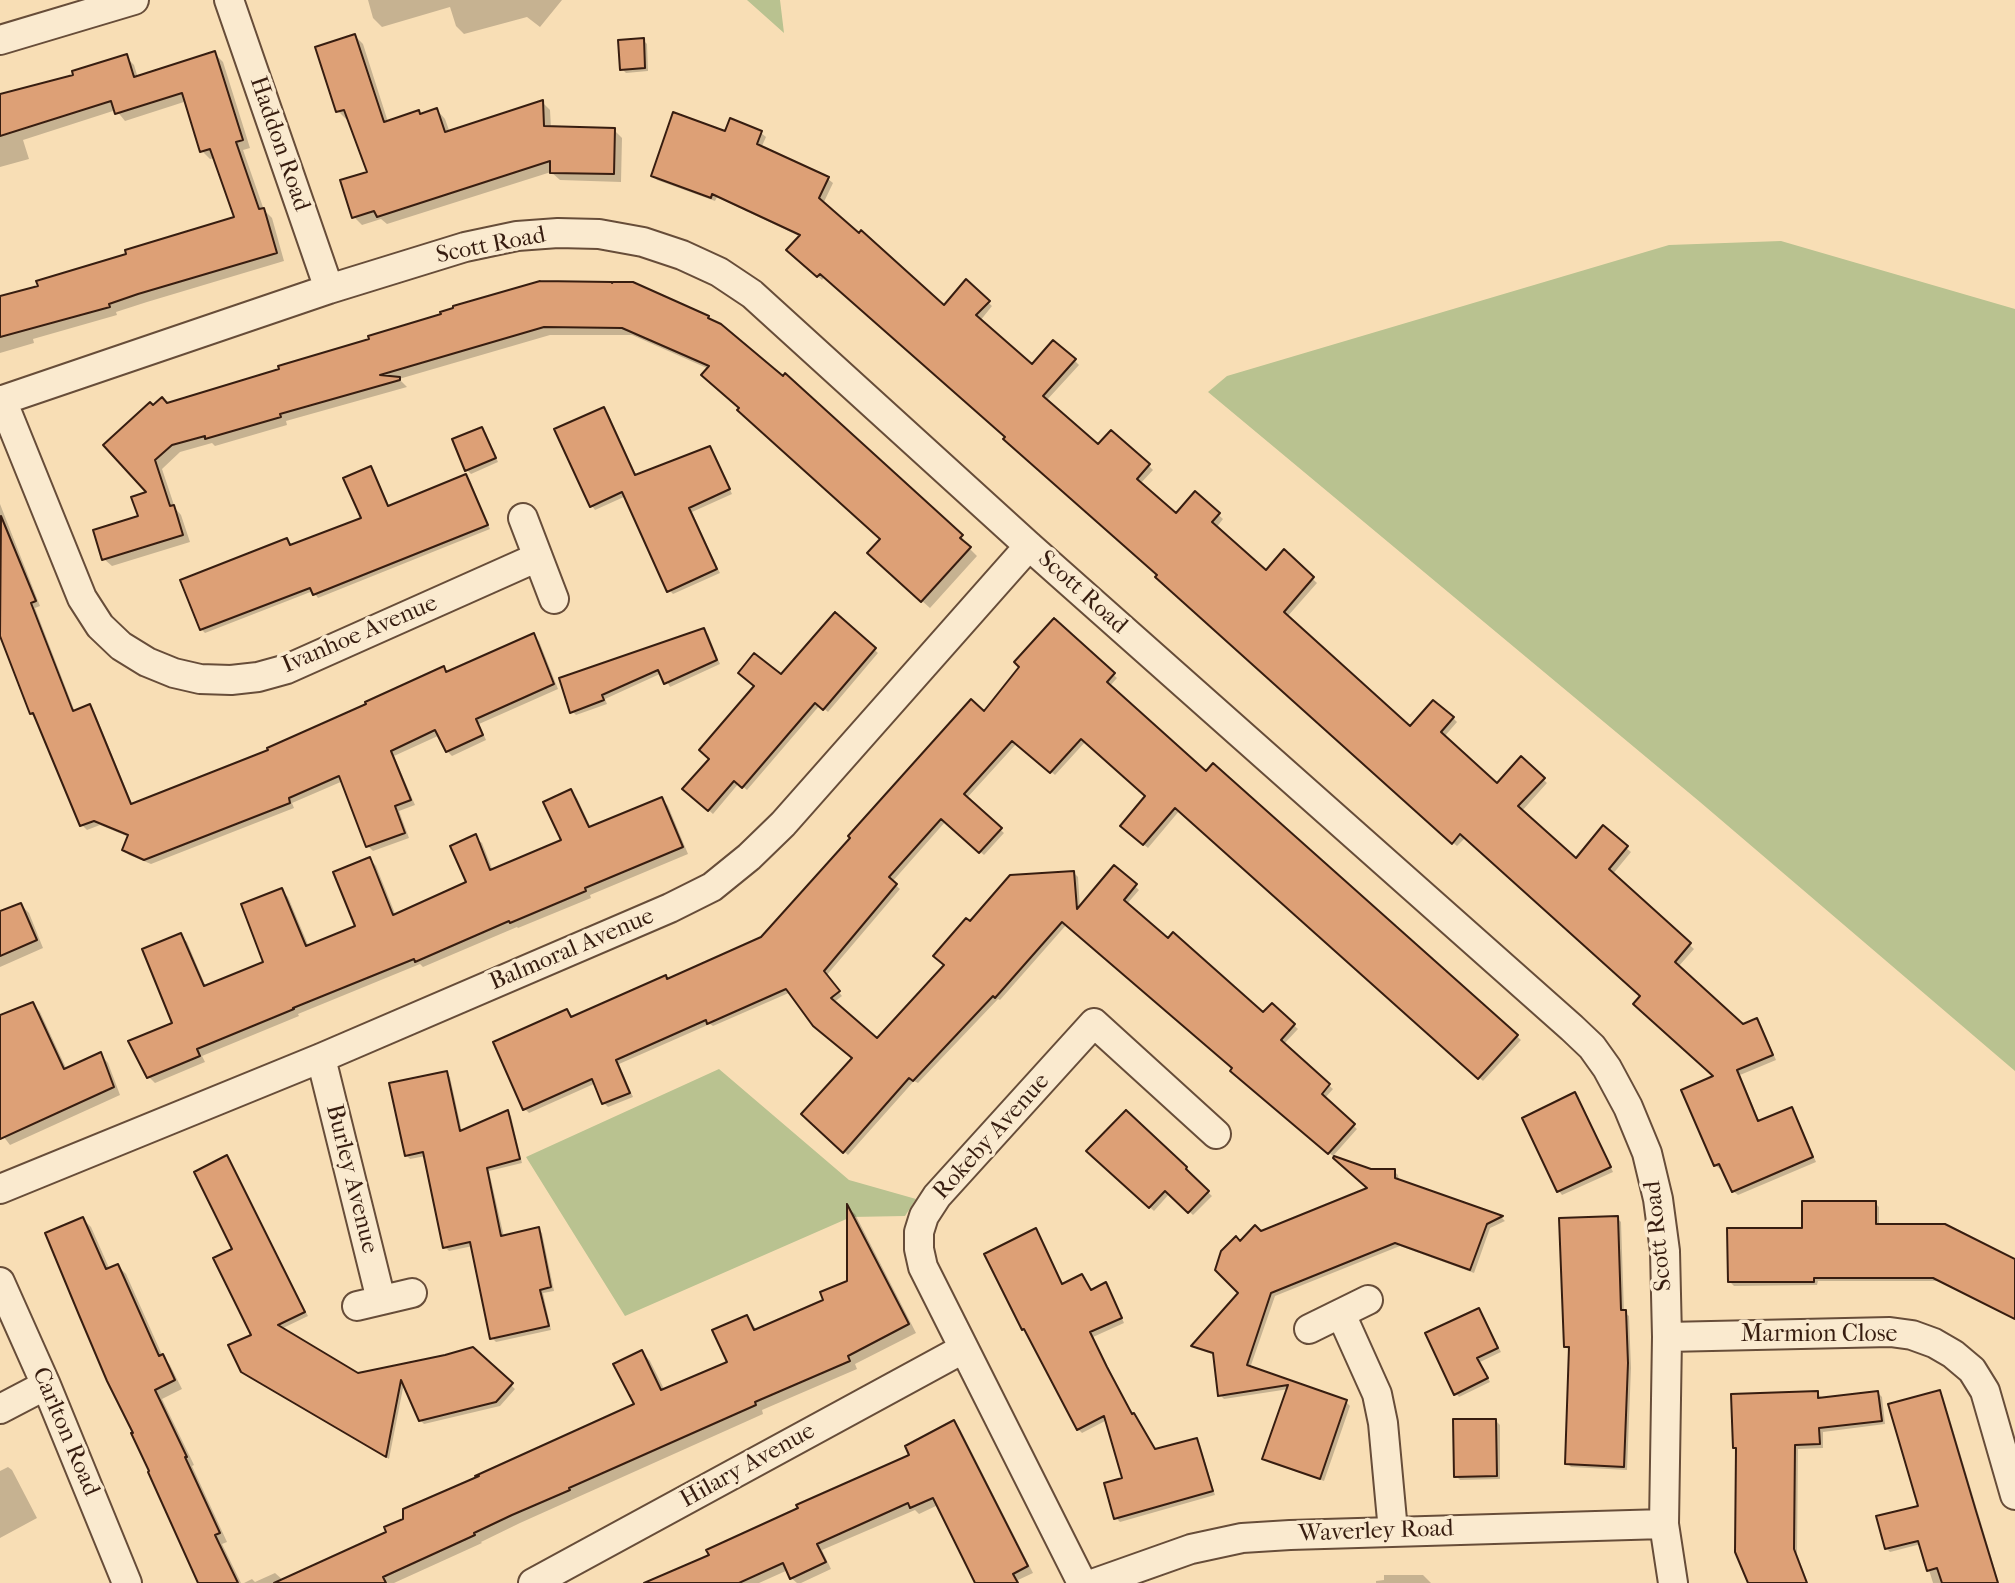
<!DOCTYPE html>
<style>
body{margin:0}
canvas{display:block;background:#f8deb5}
</style>
<canvas width="2015" height="1583"></canvas>
<script>
const context = document.querySelector('canvas').getContext('2d');
context.lineJoin = 'round';
function fill(path, color) {
  context.fillStyle = color;
  context.fill(path, 'evenodd');
}
function shape(rows) {
  const path = new Path2D();
  for (const r of rows) {
    path.moveTo(r[0], r[1]);
    for (let i = 2; i < r.length; i += 2) path.lineTo(r[i], r[i + 1]);
  }
  return path;
}
function strokePath(path, color, width, dash) {
  context.strokeStyle = color;
  context.lineWidth = width;
  context.lineCap = dash ? 'butt' : 'round';
  context.setLineDash(dash || []);
  context.stroke(path);
}
function label(font, color, halo, rows, align = 'center') {
  context.font = font + ' "IM FELL French Canon",serif';
  context.lineWidth = 7;
  context.setLineDash([]);
  context.textBaseline = 'middle';
  context.strokeStyle = halo;
  context.fillStyle = color;
  for (const [text, x, y, turn = 0] of rows) {
    context.save();
    context.translate(x, y);
    context.rotate((+turn || 0) * Math.PI / 180);
    context.textAlign = isNaN(turn) ? turn : align;
    if (halo) context.strokeText(text, 0, 0);
    context.fillText(text, 0, 0);
    context.restore();
  }
}
fill(shape([
 [747,0,780,0,784,33],
 [1781,241,2015,309,2015,1071,1700,802,1208,392,1227,376,1669,245],
 [719,1069,849,1180,916,1199,905,1216,851,1217,625,1316,526,1157]
]), '#b9c290');
fill(shape([
 [368,0,562,0,540,27,527,17,464,34,456,26,450,7,382,27,373,18],
 [355,36,363,44,388,122,418,112,422,115,437,110,445,119,450,133,542,102,550,110,551,128,614,130,622,138,621,182,560,180,551,172,387,224,381,219,362,225,354,217,369,173,349,118,346,119,338,111],
 [643,40,647,44,648,71,626,73,622,69],
 [215,54,223,62,250,148,243,150,264,210,272,218,284,261,147,302,116,312,117,315,33,339,34,343,0,353,0,298,40,288,128,255,236,218,215,158,210,159,202,151,187,101,125,121,116,110,23,140,29,159,0,167,0,96,75,76,126,57,134,65,138,78],
 [726,133,761,133,766,137,761,148,828,179,833,183,823,204,944,308,966,282,992,306,980,321,1032,367,1054,343,1075,361,1079,365,1046,401,1098,447,1111,433,1149,466,1153,470,1140,484,1176,516,1195,494,1223,519,1216,528,1266,573,1284,552,1317,583,1287,617,1411,729,1453,718,1457,722,1444,737,1497,785,1521,759,1547,783,1521,812,1576,861,1626,848,1631,852,1612,875,1694,949,1678,967,1742,1026,1756,1020,1761,1025,1776,1060,1740,1075,1760,1123,1791,1109,1795,1113,1816,1162,1738,1195,1733,1191,1723,1168,1720,1169,1715,1165,1716,1077,1642,996,1466,837,1457,846,1162,581,1159,575,1008,437,825,276,822,280,793,254,801,237,717,197,715,201,657,180,653,175],
 [708,317,783,379,785,376,969,544,967,546,977,556,930,608,877,561,882,539,741,408,709,369,632,335,550,335,399,379,407,387,286,421,287,425,215,446,212,443,180,452,162,469,175,508,181,515,190,542,112,566,104,559,140,517,150,493,153,408,371,341,370,337],
 [604,409,608,413,637,477,709,448,713,452,732,494,692,512,720,573,673,594,669,590,626,496,595,510,592,506],
 [482,429,486,433,498,462,471,474,467,470],
 [370,468,374,472,390,508,466,476,470,480,490,529,318,598,313,591,205,633,201,629,286,540,291,547,363,519],
 [0,504,40,606,35,608,75,712,89,706,94,711,133,806,271,751,443,668,448,673,534,636,539,641,558,689,479,724,486,740,452,756,447,751,440,735,394,756,415,805,399,811,409,838,373,851,368,846,343,781,292,803,294,808,151,864,129,855,124,850,129,837,100,825,87,830,82,825,37,718,32,713,0,631,5,628,0,615],
 [835,615,878,653,828,712,820,705,747,790,739,783,713,814,685,789],
 [1054,621,1117,678,1109,687,1206,774,1214,765,1521,1040,1483,1081,1180,810,1148,848,1126,830,1148,796,1086,741,1055,775,1017,743,966,799,1004,833,984,855,946,821,892,882,900,889,826,976,842,996,833,1003,877,1040,946,965,970,924,1074,873,1078,877,1080,909,1115,868,1139,890,1126,905,1263,1015,1272,1006,1298,1029,1283,1045,1333,1089,1324,1099,1357,1129,1333,1156,1236,1075,1235,1069,1067,924,1000,1000,998,999,918,1083,914,1081,848,1155,804,1114,855,1058,791,992,713,1026,710,1024,619,1064,633,1097,608,1107,604,1103,596,1083,529,1113,525,1109,567,1012,572,1019,668,980,762,939,984,714],
 [704,630,708,634,720,664,670,687,662,673,605,699,607,704,576,715,572,711],
 [571,792,577,798,591,828,662,799,668,806,688,854,590,895,591,898,518,928,517,927,423,967,420,964,298,1014,299,1016,202,1056,205,1062,155,1083,148,1076,175,1024,181,936,187,942,206,987,266,963,282,891,288,897,309,947,358,927,370,859,376,866,396,916,469,883,475,837,482,843,493,871,564,841],
 [21,905,29,913,43,948,0,967,0,914],
 [32,1004,40,1012,67,1070,101,1055,108,1063,120,1095,10,1145,0,1132,0,1017],
 [446,1073,450,1077,462,1132,507,1112,511,1116,522,1163,489,1171,504,1237,538,1229,542,1233,554,1291,543,1293,551,1330,496,1342,492,1338,473,1246,449,1251,445,1247,426,1156,410,1159,406,1155],
 [1575,1095,1579,1099,1613,1172,1562,1195,1559,1191],
 [1126,1112,1190,1172,1188,1174,1212,1196,1193,1215,1170,1193,1154,1211,1089,1150],
 [230,1162,308,1316,281,1329,357,1375,472,1349,515,1389,500,1406,424,1424,420,1420,404,1383,389,1459,247,1376,242,1371,254,1336,235,1250],
 [1371,1171,1394,1171,1398,1175,1399,1181,1502,1218,1505,1221,1490,1228,1474,1273,1400,1246,1275,1296,1250,1368,1346,1402,1350,1406,1324,1481,1268,1462,1265,1458,1289,1389,1224,1399,1220,1395,1215,1355,1197,1349,1193,1346,1241,1293,1240,1243,1260,1233,1371,1189],
 [1875,1203,1879,1207,1879,1226,2015,1262,2015,1319,1938,1281,1818,1281,1817,1285,1734,1286,1730,1282,1804,1230],
 [849,1209,855,1214,916,1333,855,1364,857,1369,762,1410,763,1414,520,1523,481,1542,482,1543,394,1583,244,1583,252,1579,255,1582,275,1573,284,1581,389,1533,636,1405,642,1352,650,1361,665,1391,729,1363,747,1317,757,1330,826,1301,849,1282],
 [1617,1218,1621,1222,1624,1312,1629,1316,1631,1368,1627,1470,1571,1467,1567,1463,1570,1351,1566,1347],
 [83,1219,91,1227,110,1270,118,1266,126,1274,163,1357,170,1365,182,1389,162,1399,194,1465,192,1466,227,1542,222,1544,241,1583,200,1583],
 [1035,1230,1039,1234,1063,1285,1082,1276,1092,1291,1105,1284,1109,1288,1124,1323,1093,1337,1111,1373,1133,1416,1156,1451,1196,1440,1200,1444,1215,1495,1120,1522,1116,1518,1106,1484,1124,1479,1107,1420,1082,1433,1078,1429],
 [1479,1311,1483,1315,1501,1352,1480,1362,1490,1382,1459,1397,1456,1393],
 [1939,1392,1943,1396,1999,1583,1933,1583,1921,1544,1890,1552,1886,1548,1920,1507],
 [1817,1393,1821,1397,1821,1400,1878,1393,1882,1397,1885,1424,1823,1432,1823,1448,1798,1449,1797,1554,1808,1583,1750,1583,1738,1451,1735,1447],
 [1496,1421,1500,1425,1500,1479,1460,1480,1456,1476],
 [954,1423,960,1429,1033,1573,1018,1580,1019,1583,978,1583,938,1505,919,1514,915,1510,822,1550,831,1569,801,1583,797,1583,791,1578,788,1570,759,1583,651,1583,711,1556,912,1456],
 [8,1467,12,1470,37,1518,0,1538,0,1471],
 [1384,1575,1423,1575,1431,1583,1376,1583,1376,1581,1384,1580]
]), '#0003');
const building = shape([
 [355,34,384,122,419,110,420,114,437,108,445,132,543,100,544,126,615,128,614,174,550,173,550,161,377,217,374,211,352,218,340,180,367,172,344,110,336,112,315,47,355,34],
 [644,38,645,68,620,70,618,40,644,38],
 [215,51,243,140,236,142,259,209,264,208,277,253,138,294,109,304,110,307,0,337,0,296,38,286,36,281,126,254,125,250,234,217,210,149,200,152,182,93,115,114,111,101,0,136,0,94,73,75,72,71,127,54,134,77,215,51],
 [673,112,725,131,730,118,762,131,757,144,829,177,819,198,859,233,861,230,944,305,966,279,990,301,976,315,1032,364,1053,340,1076,359,1043,396,1098,444,1111,430,1150,464,1137,479,1176,513,1195,491,1220,513,1212,522,1266,570,1284,549,1314,577,1284,612,1410,726,1433,700,1454,717,1441,732,1497,783,1521,756,1545,778,1518,806,1576,858,1603,825,1628,846,1609,869,1691,943,1675,962,1743,1024,1757,1018,1773,1055,1737,1070,1758,1121,1792,1107,1813,1157,1732,1192,1719,1164,1714,1166,1681,1090,1713,1076,1633,1004,1640,996,1460,834,1452,844,1155,577,1157,575,1003,439,1005,437,820,274,817,277,786,250,800,235,712,194,711,198,651,176,673,112],
 [540,281,612,282,612,283,613,282,633,282,709,316,708,318,721,324,783,376,785,373,963,535,960,538,971,547,921,602,867,553,880,539,737,410,739,408,701,375,709,366,622,328,544,327,380,375,400,377,400,380,280,414,281,417,205,439,205,436,172,445,155,460,170,506,174,505,183,535,102,560,93,530,138,516,131,497,146,492,103,445,150,402,153,405,162,397,167,403,279,369,278,366,369,339,368,336,441,314,440,312,453,308,453,306,540,281],
 [604,407,635,475,710,446,730,489,689,508,717,569,667,592,622,492,590,507,554,429,604,407],
 [482,427,496,458,465,471,452,439,482,427],
 [371,466,388,506,466,474,488,525,313,595,310,588,200,630,180,580,287,538,290,545,361,518,343,478,371,466],
 [1,516,36,601,31,603,73,711,90,704,131,804,268,750,267,748,366,704,365,702,444,666,446,672,534,633,554,684,476,719,483,735,446,752,435,730,391,751,411,800,395,806,405,833,366,847,339,776,289,798,290,803,144,860,122,850,128,835,94,821,80,826,33,713,30,714,0,636,1,516],
 [835,612,876,648,823,710,815,703,742,788,734,781,708,811,682,789,709,759,699,750,754,686,738,673,754,653,781,674,835,612],
 [1054,618,1115,673,1107,682,1206,771,1213,763,1518,1035,1478,1079,1175,808,1143,845,1120,826,1145,796,1081,739,1050,773,1012,741,964,794,1002,828,979,853,941,819,889,877,897,884,824,971,840,991,831,998,877,1038,944,965,933,956,966,918,970,921,1010,875,1074,871,1077,909,1114,865,1137,884,1124,900,1168,938,1173,932,1263,1012,1272,1003,1295,1024,1281,1040,1330,1084,1322,1094,1355,1124,1328,1154,1230,1071,1232,1068,1062,922,995,998,993,996,913,1081,909,1078,843,1153,801,1114,852,1058,813,1026,786,989,707,1024,706,1020,616,1060,630,1093,602,1104,592,1079,523,1110,493,1042,567,1009,571,1017,666,975,667,979,761,937,850,838,848,836,971,699,984,711,1019,667,1014,662,1054,618],
 [704,628,717,660,664,684,658,670,602,695,604,700,570,713,559,678,704,628],
 [571,789,589,827,662,797,683,847,585,888,586,891,510,923,509,921,415,962,414,959,293,1008,294,1009,197,1049,200,1056,147,1078,128,1041,172,1023,142,949,181,933,204,986,263,962,241,904,282,888,306,946,355,926,333,872,370,857,393,915,466,882,450,846,476,834,490,870,561,840,543,802,571,789],
 [21,903,37,940,0,956,0,911,21,903],
 [33,1002,64,1069,101,1052,114,1087,0,1139,0,1015,33,1002],
 [447,1071,460,1131,508,1110,520,1159,487,1168,501,1236,539,1227,551,1287,540,1290,549,1326,490,1339,470,1242,443,1248,423,1152,405,1156,389,1083,447,1071],
 [1575,1092,1611,1167,1557,1192,1522,1118,1575,1092],
 [1126,1110,1187,1167,1186,1169,1209,1191,1188,1213,1165,1191,1149,1208,1086,1151,1126,1110],
 [227,1155,305,1312,278,1325,358,1373,445,1355,473,1347,513,1383,496,1402,419,1421,401,1380,386,1457,241,1372,228,1345,251,1335,213,1258,232,1249,194,1172,227,1155],
 [1334,1156,1371,1169,1395,1169,1395,1178,1503,1216,1487,1224,1470,1270,1395,1243,1271,1293,1247,1365,1347,1400,1320,1479,1262,1459,1288,1385,1218,1396,1213,1353,1191,1346,1238,1293,1215,1270,1221,1251,1236,1236,1240,1241,1255,1225,1261,1231,1367,1188,1333,1158,1334,1156],
 [1802,1201,1876,1201,1876,1224,1945,1224,2015,1259,2015,1319,1933,1278,1814,1278,1814,1282,1728,1282,1727,1228,1802,1228,1802,1201],
 [847,1204,909,1324,848,1356,850,1361,755,1402,756,1405,569,1488,570,1490,512,1515,474,1533,475,1535,383,1577,386,1583,274,1583,386,1532,384,1527,403,1519,403,1509,479,1476,475,1476,634,1404,613,1364,642,1350,661,1390,727,1362,712,1330,747,1315,754,1330,823,1300,820,1292,847,1281,847,1204],
 [1618,1216,1621,1310,1626,1310,1628,1363,1624,1467,1565,1464,1569,1347,1564,1347,1559,1218,1618,1216],
 [83,1217,106,1269,118,1264,159,1356,163,1354,175,1380,155,1390,187,1457,185,1457,220,1533,215,1535,238,1583,198,1583,148,1472,149,1471,131,1433,133,1433,107,1381,79,1315,45,1233,83,1217],
 [1036,1228,1062,1284,1082,1274,1091,1290,1106,1282,1122,1318,1090,1332,1107,1367,1132,1414,1134,1413,1155,1449,1197,1438,1213,1491,1114,1519,1104,1483,1122,1478,1104,1416,1077,1430,1024,1329,1022,1330,984,1254,1036,1228],
 [1479,1308,1498,1348,1477,1358,1488,1378,1454,1395,1425,1333,1479,1308],
 [1940,1390,1976,1511,1998,1583,1942,1583,1937,1568,1927,1571,1918,1541,1885,1549,1876,1516,1918,1506,1888,1404,1940,1390],
 [1818,1391,1818,1398,1878,1391,1882,1421,1819,1428,1820,1444,1795,1445,1794,1549,1807,1583,1748,1583,1735,1552,1736,1448,1733,1448,1731,1394,1818,1391],
 [1453,1419,1496,1419,1497,1476,1454,1477,1453,1419],
 [954,1420,1028,1566,1013,1574,1018,1583,975,1583,933,1498,910,1508,908,1503,817,1544,826,1562,790,1579,783,1563,739,1583,644,1583,709,1555,706,1550,798,1508,796,1505,909,1455,905,1446,954,1420]
]);
fill(building, '#dda076');
strokePath(building, '#371d10', 2);
const minor = shape([
 [229,0,329,289],
 [0,40,134,0],
 [2,400,82,598,100,626,121,646,147,662,174,673,200,679,231,680,258,677,287,669,538,557],
 [0,401,329,289,465,247,517,236,558,233,599,234,643,242,682,255,719,272,752,294,1029,546,1572,1028,1592,1047,1607,1068,1628,1107,1647,1153,1658,1199,1665,1251,1667,1337,1664,1524,1673,1583],
 [523,518,554,599],
 [321,1058,381,1300],
 [0,1189,321,1058,670,908,712,887,749,857,783,824,1029,546],
 [0,1282,46,1385,127,1583],
 [357,1306,412,1293],
 [1341,1314,1377,1394,1383,1423,1393,1531],
 [1309,1329,1368,1300],
 [1667,1337,1890,1332,1912,1335,1934,1343,1953,1354,1972,1370,1985,1391,2015,1495],
 [0,1409,46,1385],
 [533,1583,963,1349],
 [1082,1583,923,1267,919,1249,919,1232,924,1216,937,1196,1094,1023,1216,1134],
 [1095,1583,1191,1549,1242,1538,1290,1535,1664,1524]
]);
strokePath(minor, '#674d39', 32);
strokePath(minor, '#faeacf', 28);
label('24px', '#371d10', '#faeacf', [
 ["Haddon Road",279,144,71],
 ["Scott Road",491,246,-11],
 ["Scott Road",1082,593,42],
 ["Ivanhoe Avenue",360,635,-23],
 ["Balmoral Avenue",572,950,-23],
 ["Rokeby Avenue",992,1137,-48],
 ["Burley Avenue",351,1179,76],
 ["Scott Road",1659,1236,-96],
 ["Marmion Close",1819,1335],
 ["Carlton Road",65,1432,67],
 ["Hilary Avenue",748,1466,-29],
 ["Waverley Road",1376,1532,-2]
]);
</script>
